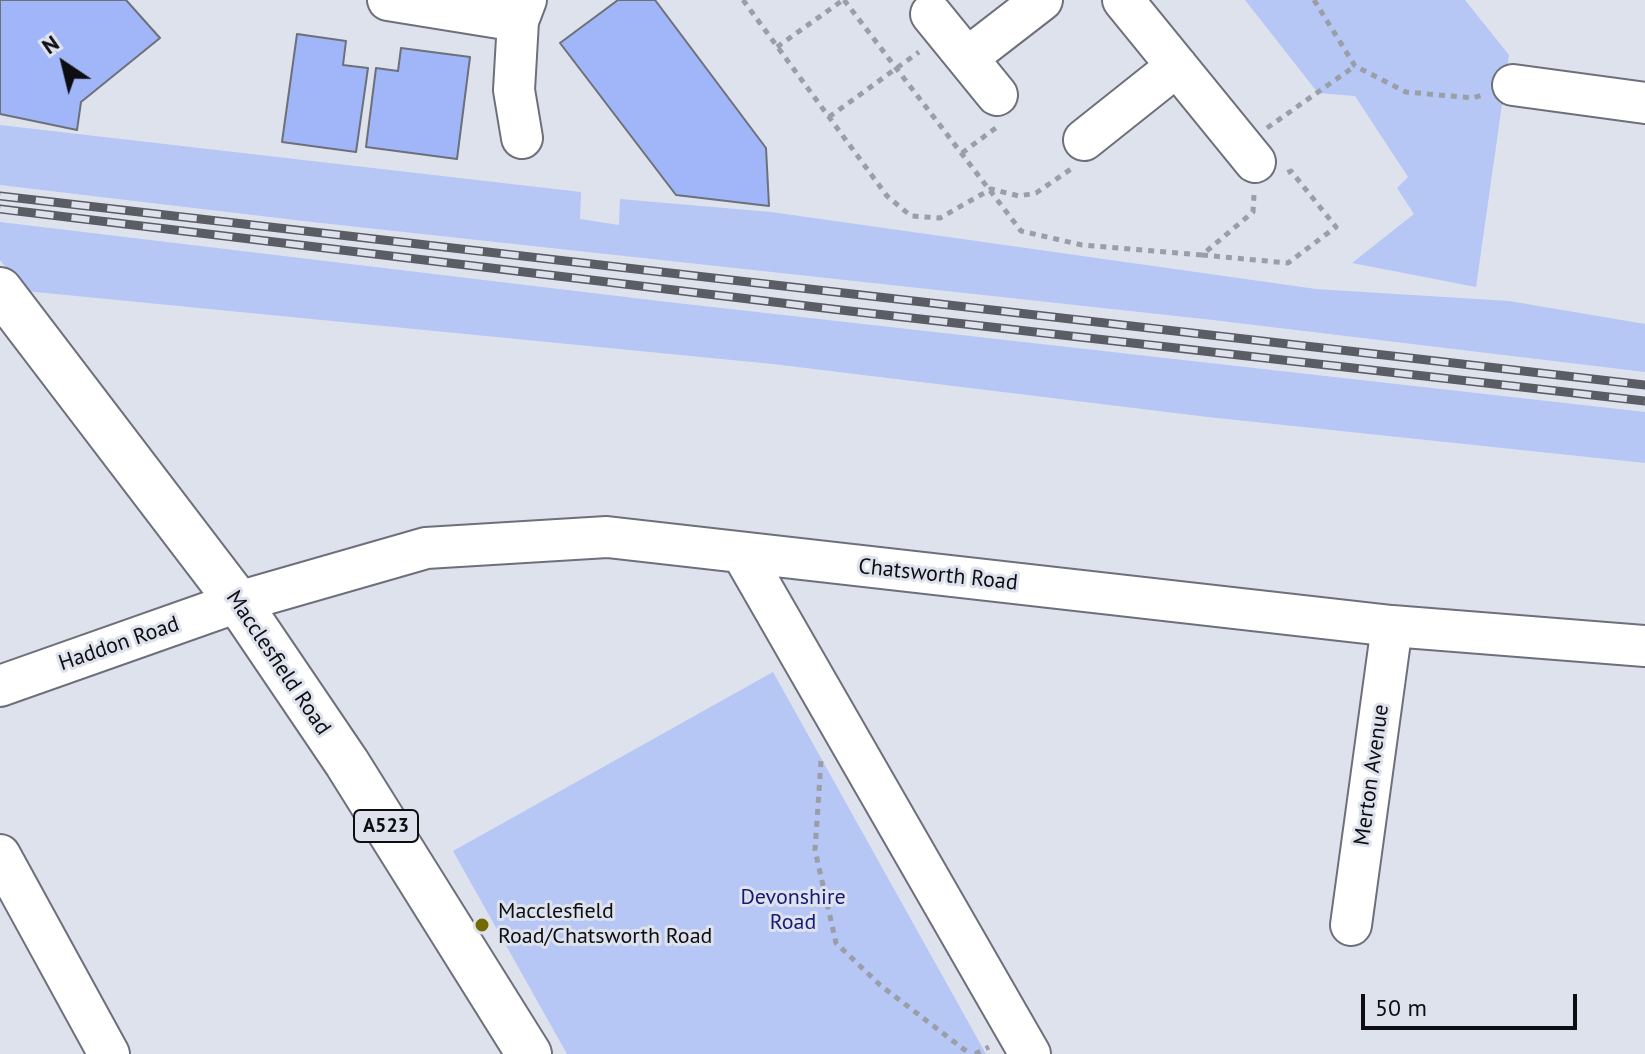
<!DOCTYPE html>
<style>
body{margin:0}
#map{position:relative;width:1645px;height:1054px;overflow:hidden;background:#dee2ed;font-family:"PT Sans",sans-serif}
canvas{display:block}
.north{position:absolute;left:24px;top:24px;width:80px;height:80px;-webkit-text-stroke:6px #dee2ed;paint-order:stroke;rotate:325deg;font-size:22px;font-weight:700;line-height:32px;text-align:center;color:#0d0e12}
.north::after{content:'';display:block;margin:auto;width:28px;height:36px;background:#0d0e12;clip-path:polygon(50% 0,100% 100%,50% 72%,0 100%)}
.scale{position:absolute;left:1361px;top:994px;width:216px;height:36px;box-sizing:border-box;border:4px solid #0d0e12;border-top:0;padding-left:10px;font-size:24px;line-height:28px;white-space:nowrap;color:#0d0e12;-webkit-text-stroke:6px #dee2ed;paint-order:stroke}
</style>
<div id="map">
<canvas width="1645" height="1054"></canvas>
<div class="north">N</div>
<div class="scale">50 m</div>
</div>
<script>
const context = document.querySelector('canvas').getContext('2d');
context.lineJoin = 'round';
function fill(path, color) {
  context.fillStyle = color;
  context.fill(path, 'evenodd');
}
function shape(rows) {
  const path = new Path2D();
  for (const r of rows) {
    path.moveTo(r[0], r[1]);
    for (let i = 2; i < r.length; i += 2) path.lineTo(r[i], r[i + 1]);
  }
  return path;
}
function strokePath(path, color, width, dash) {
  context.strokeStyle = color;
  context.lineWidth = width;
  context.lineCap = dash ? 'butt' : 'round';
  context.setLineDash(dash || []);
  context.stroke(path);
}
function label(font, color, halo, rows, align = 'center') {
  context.font = font + ' "PT Sans",sans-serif';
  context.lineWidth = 6;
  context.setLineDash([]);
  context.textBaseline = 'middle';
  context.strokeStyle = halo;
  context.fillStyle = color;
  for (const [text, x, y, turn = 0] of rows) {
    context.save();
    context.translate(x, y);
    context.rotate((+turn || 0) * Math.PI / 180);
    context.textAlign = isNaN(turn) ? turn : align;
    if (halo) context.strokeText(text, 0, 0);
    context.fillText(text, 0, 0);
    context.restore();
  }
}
fill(shape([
 [1245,0,1465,0,1509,55,1476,287,1352,263,1414,214,1397,188,1408,177,1355,96,1318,93],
 [0,125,581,192,580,219,619,225,620,199,771,212,1316,289,1509,301,1645,324,1645,372,1213,320,312,222,0,185],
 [0,222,659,301,1645,412,1645,463,1208,417,773,364,25,291,0,260],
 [773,672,986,1054,567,1054,453,851]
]), '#b6c6f5');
const building = shape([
 [0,0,126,0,160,38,81,102,77,130,0,114,0,0],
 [618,0,655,0,766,148,769,206,676,195,560,43,618,0],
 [297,34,346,41,343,65,368,68,356,152,282,142,297,34],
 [401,48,470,57,457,159,366,147,376,68,398,71,401,48]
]);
fill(building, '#a0b6f9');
strokePath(building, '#6c7079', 2);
const minor = shape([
 [388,0,518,21],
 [1123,0,1255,162],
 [931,14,997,95],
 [967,58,1042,0],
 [1513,85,1645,103],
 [522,138,514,90,518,21,526,0],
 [1084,140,1177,66],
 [742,553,1030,1054],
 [0,686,238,602,426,548,607,537,1392,626,1645,646],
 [0,855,109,1054],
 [1351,925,1392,626]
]);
const highway = shape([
 [0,290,238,602,347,763,529,1054]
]);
strokePath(minor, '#6d707a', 44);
strokePath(highway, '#6d707a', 48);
strokePath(shape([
 [743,0,887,196,911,216,940,218,991,189,1019,196,1036,193,1071,169],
 [844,0,1021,231,1082,245,1202,255,1253,212,1254,195],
 [1314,0,1355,66,1406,92,1473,98,1482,95],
 [777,47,843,0],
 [829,117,919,52],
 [1267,128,1355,66],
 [962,153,997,127],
 [1202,255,1288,263,1336,227,1291,171,1287,173],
 [821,761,815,850,836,943,880,985,970,1054],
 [975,1054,989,1047]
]), '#9a9ea6', 5, [6, 6]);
strokePath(minor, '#fff', 40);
strokePath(highway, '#fff', 44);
const rail = shape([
 [0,196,1645,385],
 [0,209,832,309,1645,401]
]);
strokePath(rail, '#5b5d64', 9);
strokePath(rail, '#dee2ed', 6, [18]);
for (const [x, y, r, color] of [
 [482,925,8,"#736a02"]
]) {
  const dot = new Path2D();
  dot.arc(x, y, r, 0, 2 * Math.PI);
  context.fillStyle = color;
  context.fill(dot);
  strokePath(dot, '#dee2ed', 3);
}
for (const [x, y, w] of [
 [386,826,64]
]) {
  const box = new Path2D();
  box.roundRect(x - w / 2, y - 16, w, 32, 6);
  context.fillStyle = '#dee2ed';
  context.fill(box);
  strokePath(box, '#0d0e12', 2);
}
label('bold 20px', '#0d0e12', null, [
 ["A523",386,826]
]);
label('22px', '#0d0e12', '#dee2ed', [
 ["Chatsworth Road",938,575,6],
 ["Haddon Road",119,644,-19],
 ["Macclesfield Road",278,663,56],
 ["Merton Avenue",1372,775,-82]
]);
label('22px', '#151a77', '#dee2ed', [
 ["Devonshire",793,898],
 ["Road",793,923]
]);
label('22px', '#0d0e12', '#dee2ed', [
 ["Macclesfield",498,912],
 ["Road/Chatsworth Road",498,937]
], 'left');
</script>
